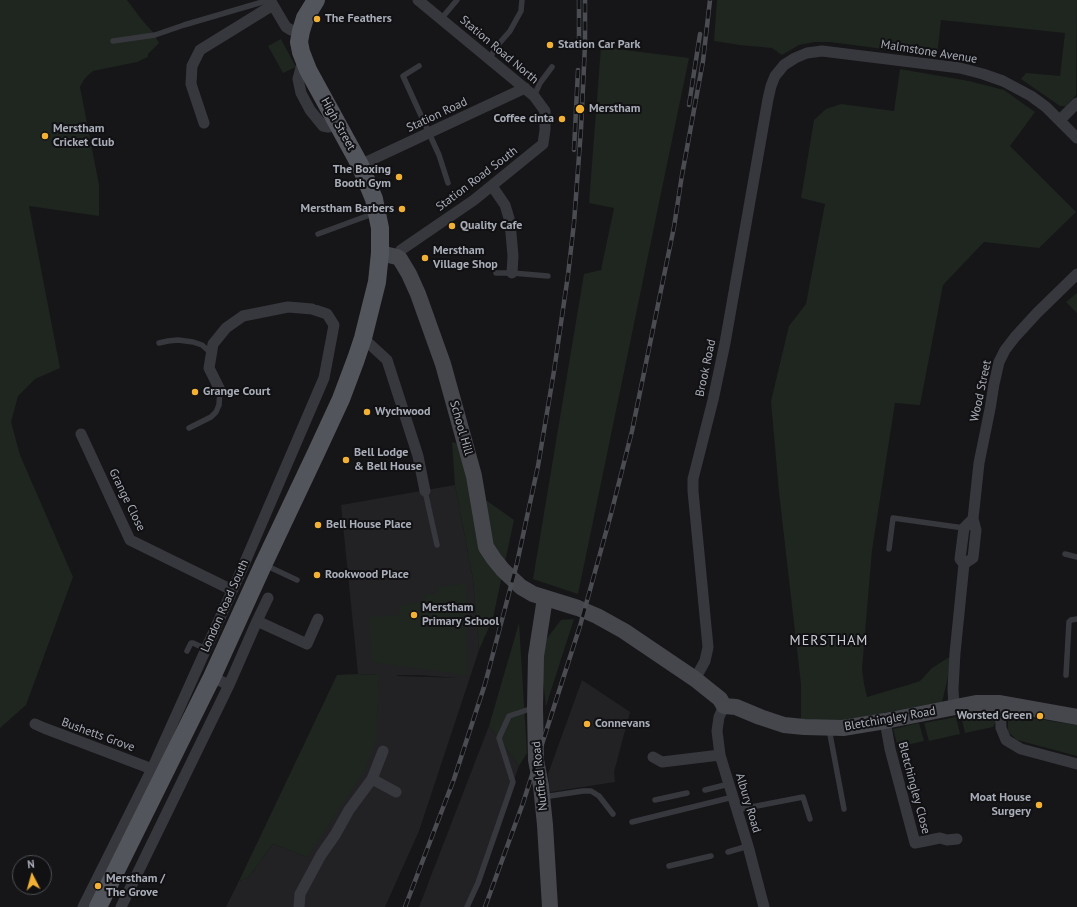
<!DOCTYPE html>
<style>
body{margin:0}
#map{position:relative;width:1077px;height:907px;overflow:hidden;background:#161618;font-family:"PT Sans",sans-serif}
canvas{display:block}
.north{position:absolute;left:12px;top:855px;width:40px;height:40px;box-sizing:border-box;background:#111113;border:1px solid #4d4f55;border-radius:50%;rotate:354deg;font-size:11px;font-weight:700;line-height:16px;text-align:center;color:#a8adb8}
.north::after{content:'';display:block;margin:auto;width:14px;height:18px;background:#f2b134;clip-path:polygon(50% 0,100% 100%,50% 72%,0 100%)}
</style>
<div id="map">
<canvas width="1077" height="907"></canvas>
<div class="north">N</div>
</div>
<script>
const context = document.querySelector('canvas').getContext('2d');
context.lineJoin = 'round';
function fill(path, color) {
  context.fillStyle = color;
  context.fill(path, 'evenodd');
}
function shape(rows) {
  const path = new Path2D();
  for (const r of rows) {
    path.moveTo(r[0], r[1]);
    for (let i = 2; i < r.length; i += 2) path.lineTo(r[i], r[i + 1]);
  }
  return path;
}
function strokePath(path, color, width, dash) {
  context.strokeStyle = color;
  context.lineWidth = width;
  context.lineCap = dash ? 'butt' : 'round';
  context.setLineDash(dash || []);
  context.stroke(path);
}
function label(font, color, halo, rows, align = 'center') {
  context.font = font + ' "PT Sans",sans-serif';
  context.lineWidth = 4;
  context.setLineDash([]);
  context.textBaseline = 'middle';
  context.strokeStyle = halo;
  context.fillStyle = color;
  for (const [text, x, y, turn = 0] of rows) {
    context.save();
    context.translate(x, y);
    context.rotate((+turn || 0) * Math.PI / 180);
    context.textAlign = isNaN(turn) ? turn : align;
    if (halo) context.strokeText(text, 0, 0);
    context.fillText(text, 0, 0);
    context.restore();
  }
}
fill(shape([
 [455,485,473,579,479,650,419,831,385,907,226,907,239,881,248,878,273,844,307,857,378,686,379,675,358,674,341,505],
 [397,675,419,675,458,678,397,676],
 [582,680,630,712,614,772,615,782,550,792,548,774],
 [489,726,519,766,468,907,419,907]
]), '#222225');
fill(shape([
 [0,0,127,0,142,20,152,31,159,43,148,54,148,57,137,62,93,71,85,78,80,87,99,185,99,216,29,206,60,368,35,379,18,396,11,422,20,455,73,577,26,705,0,728],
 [717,0,1077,0,1076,95,1066,106,1060,106,1021,79,1026,73,1060,76,1065,33,941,20,937,56,830,42,815,42,799,45,782,55,772,48,740,45,714,41],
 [281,39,296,67,283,73,268,46],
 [601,47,689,58,578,594,533,579,584,274,601,270,614,208,589,203],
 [900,69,969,81,1004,90,1035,112,1010,146,1076,212,1039,248,984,242,943,285,920,405,895,403,872,550,862,669,864,684,867,697,911,684,920,681,932,668,951,656,948,677,942,702,835,722,801,720,801,684,779,492,771,401,789,326,806,304,825,204,801,198,814,120,826,109,841,104,894,111],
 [1077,293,1077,313,1066,302],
 [452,442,458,444,483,498,514,520,493,618,479,650,473,579,455,485],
 [466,583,466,675,372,662,369,617,400,615,399,606,425,601,424,595,438,593,437,587],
 [574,619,546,706,541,664,544,642,561,620],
 [519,623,527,753,519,766,489,726],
 [358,674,380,675,378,686,376,739,365,770,307,857,273,844,248,878,239,881,337,675],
 [986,713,993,715,996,721,993,727,965,733,961,716],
 [1013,715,1077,725,1077,756,1017,740,1008,732,1008,720],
 [956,717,960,734,929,741,924,723],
 [919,723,924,741,898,747,893,729]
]), '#1e261f');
strokePath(shape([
 [441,19,457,0],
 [113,41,155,35,184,25,269,0],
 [489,59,497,46,510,31,521,11,522,0],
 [419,66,403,76,439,155,448,183],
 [534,96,540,83,552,67],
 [318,234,375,213],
 [496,273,512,273,548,276],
 [159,343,168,341,178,340,193,342,202,345,211,353],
 [189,428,211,417,216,412,219,405,220,390],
 [425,491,437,545],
 [889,549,893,518,964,528],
 [1065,554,1077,557],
 [265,565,297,580],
 [187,651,191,643,193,643,206,649],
 [1066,675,1069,622,1071,620,1077,619],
 [829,729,844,809],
 [705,790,729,784],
 [543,797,583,791,591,791,599,796,613,814],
 [655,800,687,793],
 [736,810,803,797,810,819],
 [632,822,733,797],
 [728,852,748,846],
 [669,866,711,856],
 [467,907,478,883,513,782,499,738,509,716,533,708]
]), '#37383d', 5.5);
strokePath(shape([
 [270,0,286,27,291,30,301,31],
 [303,60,298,79,301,93,310,110,323,126,328,127,338,125],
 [1060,120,1077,103],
 [204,123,191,84,192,66,200,50,273,5],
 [360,165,525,88],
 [492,186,505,205,509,218,511,233,513,256,512,273],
 [397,257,401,250,474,200,543,144,545,130,545,111,534,96,418,0],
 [363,338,387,360,418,456,425,491],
 [220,390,209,368,213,344,226,328,243,316,288,307,312,309],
 [81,434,130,540,232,590],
 [964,564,960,559,964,528,973,519],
 [257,621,268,598],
 [695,679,705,661,708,647,693,491,693,479,713,400,725,343,768,99,771,86,775,76,784,65,795,58,807,53,822,51,960,68,983,74,1003,81,1031,96,1046,107,1077,138],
 [229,685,257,621,307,644,318,619],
 [1000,703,1001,728,1006,740,1021,749,1077,764],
 [724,706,719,717,717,731,720,755,748,846,764,907],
 [954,707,953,689,955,653,964,564,973,558,976,530,973,519,979,463,990,409,994,384,999,362,1005,350,1015,337,1037,313,1077,274],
 [885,721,890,749,915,843,940,838,947,840,957,839],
 [35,724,44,728,152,769],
 [653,757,662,762,720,755],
 [372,779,396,792],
 [83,907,152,769,242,569,324,378,334,325,327,314,312,309],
 [121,907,229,685,212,677],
 [299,907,300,894,321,855,335,835,349,810,372,779,383,751]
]), '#37383d', 11);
strokePath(shape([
 [380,253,397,257,400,259,409,274,418,294,443,364,474,476,486,547,494,559,503,570,521,587,533,594,578,608,597,616,624,631,695,679,720,699,724,706,736,707,760,717,784,725,804,727,843,728,885,721,976,703,1000,703,1077,717],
 [545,598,536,656,535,707,536,760,541,786,545,825,550,907]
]), '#45474d', 16);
strokePath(shape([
 [98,907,212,677,263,565,316,453,341,399,356,359,363,338,377,282,380,253,380,228,374,199,360,165,308,70,301,52,299,42,301,31,305,18,316,0]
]), '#53555c', 18);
const rail = shape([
 [579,0,579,40],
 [689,105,700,34],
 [574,150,578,70],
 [405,907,454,779,485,684,517,563,538,466,554,371,568,275,574,223,581,129,585,45,585,0],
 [485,907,523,803,580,626,611,514,632,431,674,227,682,175,703,61,710,0]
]);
strokePath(rail, '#4a4c52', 4.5);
strokePath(rail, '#111113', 3, [9]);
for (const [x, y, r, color] of [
 [317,19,4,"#f2b134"],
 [550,45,4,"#f2b134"],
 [580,109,5,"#f2b134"],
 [562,119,4,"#f2b134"],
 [45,136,4,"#f2b134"],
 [399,177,4,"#f2b134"],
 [402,209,4,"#f2b134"],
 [452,226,4,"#f2b134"],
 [425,258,4,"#f2b134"],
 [195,392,4,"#f2b134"],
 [367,412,4,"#f2b134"],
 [346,460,4,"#f2b134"],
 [318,525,4,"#f2b134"],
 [317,575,4,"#f2b134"],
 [414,615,4,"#f2b134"],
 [1040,716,4,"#f2b134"],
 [587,724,4,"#f2b134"],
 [1039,805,4,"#f2b134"],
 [98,886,4,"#f2b134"]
]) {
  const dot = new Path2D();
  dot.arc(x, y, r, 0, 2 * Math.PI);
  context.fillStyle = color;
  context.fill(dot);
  strokePath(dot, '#111113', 1.5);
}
label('bold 12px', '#a8adb8', '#111113', [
 ["The Feathers",325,19],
 ["Station Car Park",558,45],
 ["Merstham",589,109],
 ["Coffee cinta",554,119,"right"],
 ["Merstham",53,129],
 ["Cricket Club",53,143],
 ["The Boxing",391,170,"right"],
 ["Booth Gym",391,184,"right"],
 ["Merstham Barbers",394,209,"right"],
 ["Quality Cafe",460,226],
 ["Merstham",433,251],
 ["Village Shop",433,265],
 ["Grange Court",203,392],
 ["Wychwood",375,412],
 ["Bell Lodge",354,453],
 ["& Bell House",354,467],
 ["Bell House Place",326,525],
 ["Rookwood Place",325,575],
 ["Merstham",422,608],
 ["Primary School",422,622],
 ["Worsted Green",1032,716,"right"],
 ["Connevans",595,724],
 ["Moat House",1031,798,"right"],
 ["Surgery",1031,812,"right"],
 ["Merstham /",106,879],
 ["The Grove",106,893]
], 'left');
label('12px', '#a8adb8', '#111113', [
 ["Station Road North",499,50,40],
 ["Malmstone Avenue",929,52,9],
 ["Station Road",437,115,-25],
 ["High Street",338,124,61],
 ["Station Road South",477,179,-37],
 ["Brook Road",706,368,-78],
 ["Wood Street",981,391,-78],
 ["School Hill",461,428,74],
 ["Grange Close",127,500,64],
 ["London Road South",225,606,-66],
 ["Bletchingley Road",890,719,-10],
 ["Bushetts Grove",98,735,20],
 ["Nutfield Road",540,776,-96],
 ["Bletchingley Close",914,788,75],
 ["Albury Road",748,803,73]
]);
context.letterSpacing = '1px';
label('14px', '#c9ccd4', '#111113', [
 ["MERSTHAM",829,641]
]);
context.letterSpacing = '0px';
</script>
